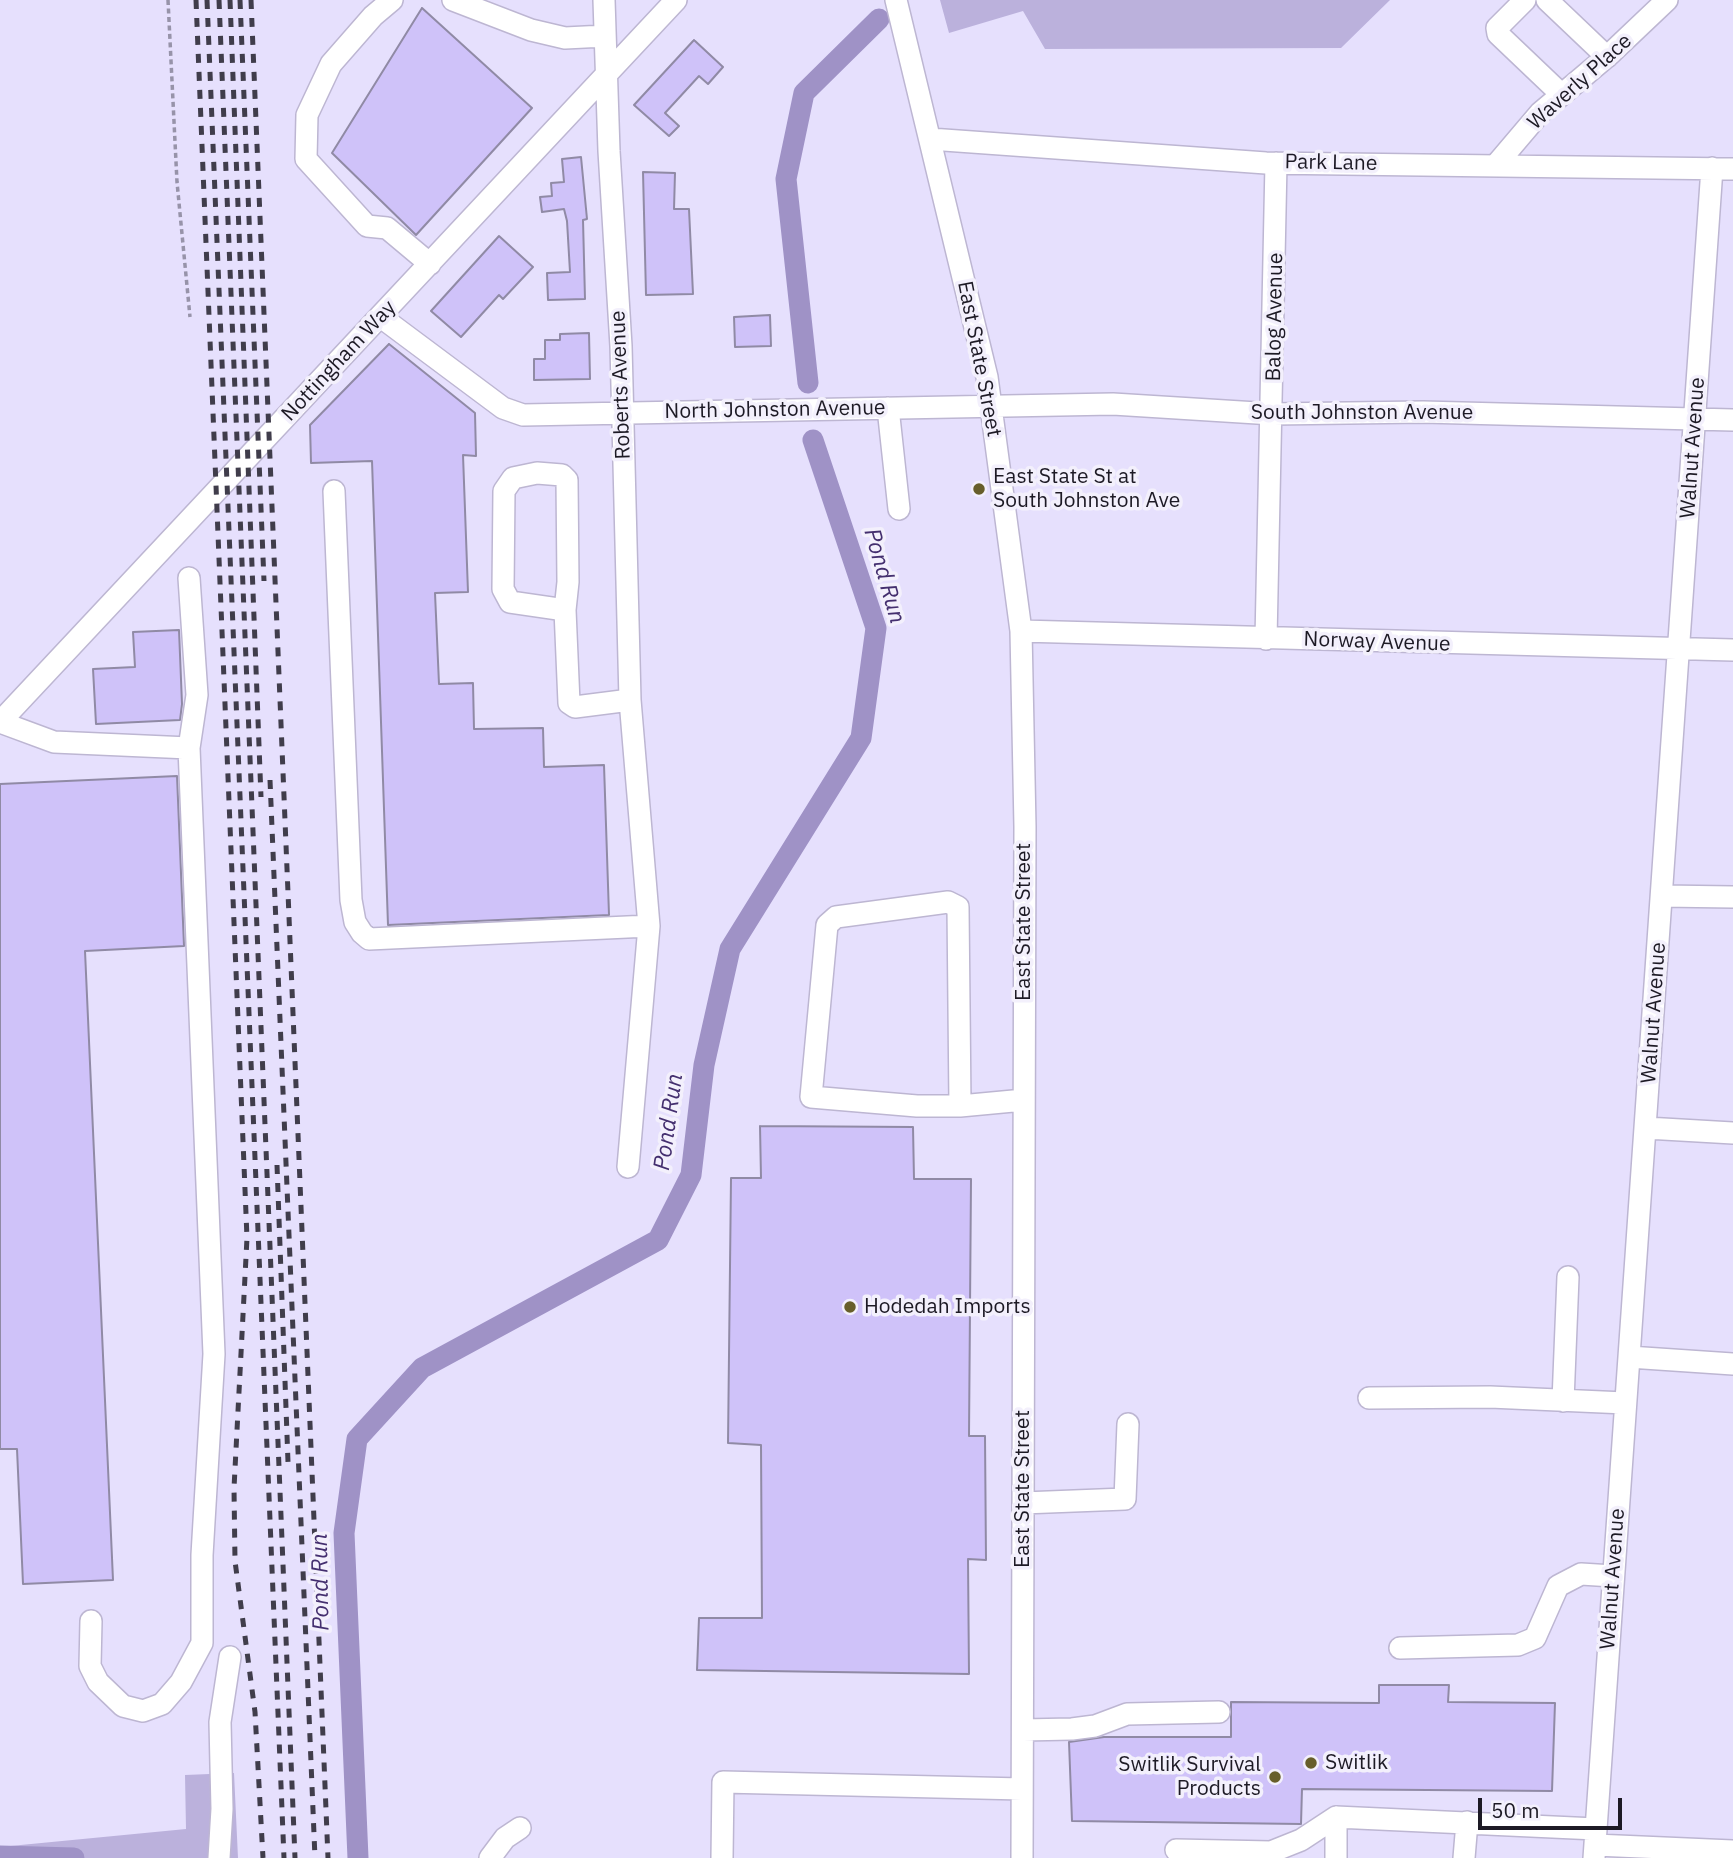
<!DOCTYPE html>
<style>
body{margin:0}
#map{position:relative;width:1733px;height:1858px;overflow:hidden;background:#e6e0fd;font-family:"IBM Plex Sans",sans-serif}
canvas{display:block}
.scale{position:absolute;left:1478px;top:1798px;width:144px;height:32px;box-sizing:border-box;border:4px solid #1d1a25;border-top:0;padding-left:9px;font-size:21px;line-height:24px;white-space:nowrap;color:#1d1a25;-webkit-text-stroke:5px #f3f0fc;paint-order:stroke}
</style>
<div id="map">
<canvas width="1733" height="1858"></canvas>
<div class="scale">50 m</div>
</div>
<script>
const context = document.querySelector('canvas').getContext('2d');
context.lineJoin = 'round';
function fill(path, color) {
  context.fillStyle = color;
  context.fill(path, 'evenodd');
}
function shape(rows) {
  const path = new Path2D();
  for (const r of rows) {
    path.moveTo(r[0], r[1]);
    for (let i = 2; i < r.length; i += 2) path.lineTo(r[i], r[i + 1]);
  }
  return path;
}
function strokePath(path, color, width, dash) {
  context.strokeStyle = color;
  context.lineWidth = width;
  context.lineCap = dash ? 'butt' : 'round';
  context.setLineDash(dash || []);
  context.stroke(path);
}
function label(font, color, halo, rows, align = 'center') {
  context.font = font + ' "IBM Plex Sans",sans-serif';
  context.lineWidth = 7;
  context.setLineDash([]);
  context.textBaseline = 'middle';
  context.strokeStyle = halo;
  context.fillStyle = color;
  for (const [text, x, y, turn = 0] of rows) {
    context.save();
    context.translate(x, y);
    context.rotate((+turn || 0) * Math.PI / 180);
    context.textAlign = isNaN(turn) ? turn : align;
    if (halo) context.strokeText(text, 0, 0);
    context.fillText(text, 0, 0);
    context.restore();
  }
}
fill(shape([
 [940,0,1390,0,1341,48,1045,49,1023,11,949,33],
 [234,1773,238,1858,0,1858,0,1847,186,1829,185,1775]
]), '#bbb1dc');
strokePath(shape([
 [808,383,786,179,804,93,879,19],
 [0,1856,74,1858],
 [358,1858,344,1533,357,1439,422,1368,658,1240,691,1175,704,1065,730,949,861,738,876,628,813,440]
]), '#9f92c6', 21);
const building = shape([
 [422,8,532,108,416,235,332,153,422,8],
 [694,40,723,67,708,84,699,76,665,113,679,126,669,136,634,105,694,40],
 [581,157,587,219,583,220,585,299,548,300,547,273,570,272,567,221,564,209,542,212,540,197,552,196,551,183,564,182,562,159,581,157],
 [643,172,675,173,674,209,689,209,693,294,646,295,643,172],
 [499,236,533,267,503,299,499,295,461,337,431,311,499,236],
 [770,315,771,346,735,347,734,317,770,315],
 [589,333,590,379,534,380,534,359,545,359,545,340,560,340,560,334,589,333],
 [389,344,475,413,476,456,463,455,468,592,435,593,439,684,473,683,474,729,543,728,544,767,604,765,609,915,388,925,372,461,311,463,310,425,389,344],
 [179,630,182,704,180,720,96,724,93,669,135,667,133,632,179,630],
 [177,776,184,946,85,951,113,1580,23,1584,17,1449,0,1449,0,784,177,776],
 [760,1126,913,1127,914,1179,971,1179,969,1436,985,1436,986,1560,968,1559,969,1674,697,1670,699,1618,762,1618,761,1445,728,1443,731,1178,761,1178,760,1126],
 [1379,1685,1449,1685,1448,1702,1555,1703,1552,1791,1302,1789,1301,1824,1072,1821,1069,1742,1104,1737,1231,1737,1231,1702,1379,1703,1379,1685]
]);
fill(building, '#cfc2f9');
strokePath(building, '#908aa5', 2);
const minor = shape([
 [392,0,373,16,331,64,307,115,306,159,367,226,387,228,430,264],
 [453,0,531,30,565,38,605,36],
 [604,0,609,151,621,346,630,700,649,926,628,1167],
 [896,0,987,377,1021,631,1025,827,1022,1858],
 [1525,0,1497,28,1498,34,1561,94],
 [1547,0,1607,57],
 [930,139,1266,163,1733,169],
 [1495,166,1540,113,1610,54,1667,0],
 [381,317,503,408,523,415,1113,404,1273,414,1423,412,1733,420],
 [888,408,899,509],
 [334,491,351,900,355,922,362,933,369,939,649,926],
 [565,610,510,602,503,589,504,491,513,478,537,473,562,475,567,480,568,582,565,610,569,703,575,707,630,700],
 [1021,631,1733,650],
 [1266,639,1276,163],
 [0,722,676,0],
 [0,722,54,742,189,748,197,695,189,578],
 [1662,896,1733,897],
 [960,1106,958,907,948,902,836,917,827,925,811,1097,917,1106,960,1106,1024,1100],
 [1646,1128,1733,1133],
 [1629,1357,1733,1364],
 [1369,1398,1490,1397,1625,1403],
 [1563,1401,1568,1277],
 [1023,1503,1125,1499,1128,1424],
 [91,1621,90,1666,98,1682,123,1706,143,1711,162,1704,181,1682,202,1643,202,1555,214,1354,189,748],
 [1400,1648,1518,1645,1535,1638,1558,1586,1581,1574,1613,1576],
 [1023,1730,1072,1729,1095,1726,1127,1714,1219,1712],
 [1595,1845,1733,1851],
 [1176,1850,1271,1852,1301,1840,1336,1817],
 [219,1858,222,1809,220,1722,230,1657],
 [490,1858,505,1838,520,1828],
 [722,1858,723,1782,1022,1789],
 [1336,1858,1336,1817,1596,1829],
 [1464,1858,1467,1822],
 [1594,1858,1712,168]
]);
strokePath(minor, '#bdb6d2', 24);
strokePath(shape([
 [168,0,177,182,190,317]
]), '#9793a9', 3.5, [5, 3.5]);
strokePath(minor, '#fff', 21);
strokePath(shape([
 [196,0,247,1238,234,1488,235,1561,255,1712,263,1858],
 [207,0,284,1858],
 [219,0,295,1858],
 [230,0,261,797],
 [240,0,264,581],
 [251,0,328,1858],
 [270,780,315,1858],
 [277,1165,288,1462]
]), '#403d4b', 5, [9, 9]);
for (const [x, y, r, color] of [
 [979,489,7,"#675e2b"],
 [850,1307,7,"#675e2b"],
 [1311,1763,7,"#675e2b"],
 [1275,1777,7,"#675e2b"]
]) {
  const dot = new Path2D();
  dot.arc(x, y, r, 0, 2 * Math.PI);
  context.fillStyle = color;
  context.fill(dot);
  strokePath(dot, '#f3f0fc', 2.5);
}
label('21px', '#1d1a25', '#f3f0fc', [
 ["Waverly Place",1580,82,-42],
 ["Park Lane",1331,163,1],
 ["Balog Avenue",1275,317,-89],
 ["East State Street",979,359,79],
 ["Nottingham Way",339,361,-47],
 ["Roberts Avenue",621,385,-92],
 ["North Johnston Avenue",775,410,-1],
 ["South Johnston Avenue",1362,413],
 ["Walnut Avenue",1693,448,-86],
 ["Norway Avenue",1377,642,2],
 ["East State Street",1024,922,-90],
 ["Walnut Avenue",1654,1013,-86],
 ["East State Street",1023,1489,-90],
 ["Walnut Avenue",1613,1579,-86]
]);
label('21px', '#1d1a25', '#f3f0fc', [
 ["East State St at",993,477],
 ["South Johnston Ave",993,501],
 ["Hodedah Imports",864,1307],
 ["Switlik",1325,1763],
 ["Switlik Survival",1261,1765,"right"],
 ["Products",1261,1789,"right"]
], 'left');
label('italic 23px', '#442f6f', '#f3f0fc', [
 ["Pond Run",884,576,74],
 ["Pond Run",669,1122,-82],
 ["Pond Run",321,1582,-91]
]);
</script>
